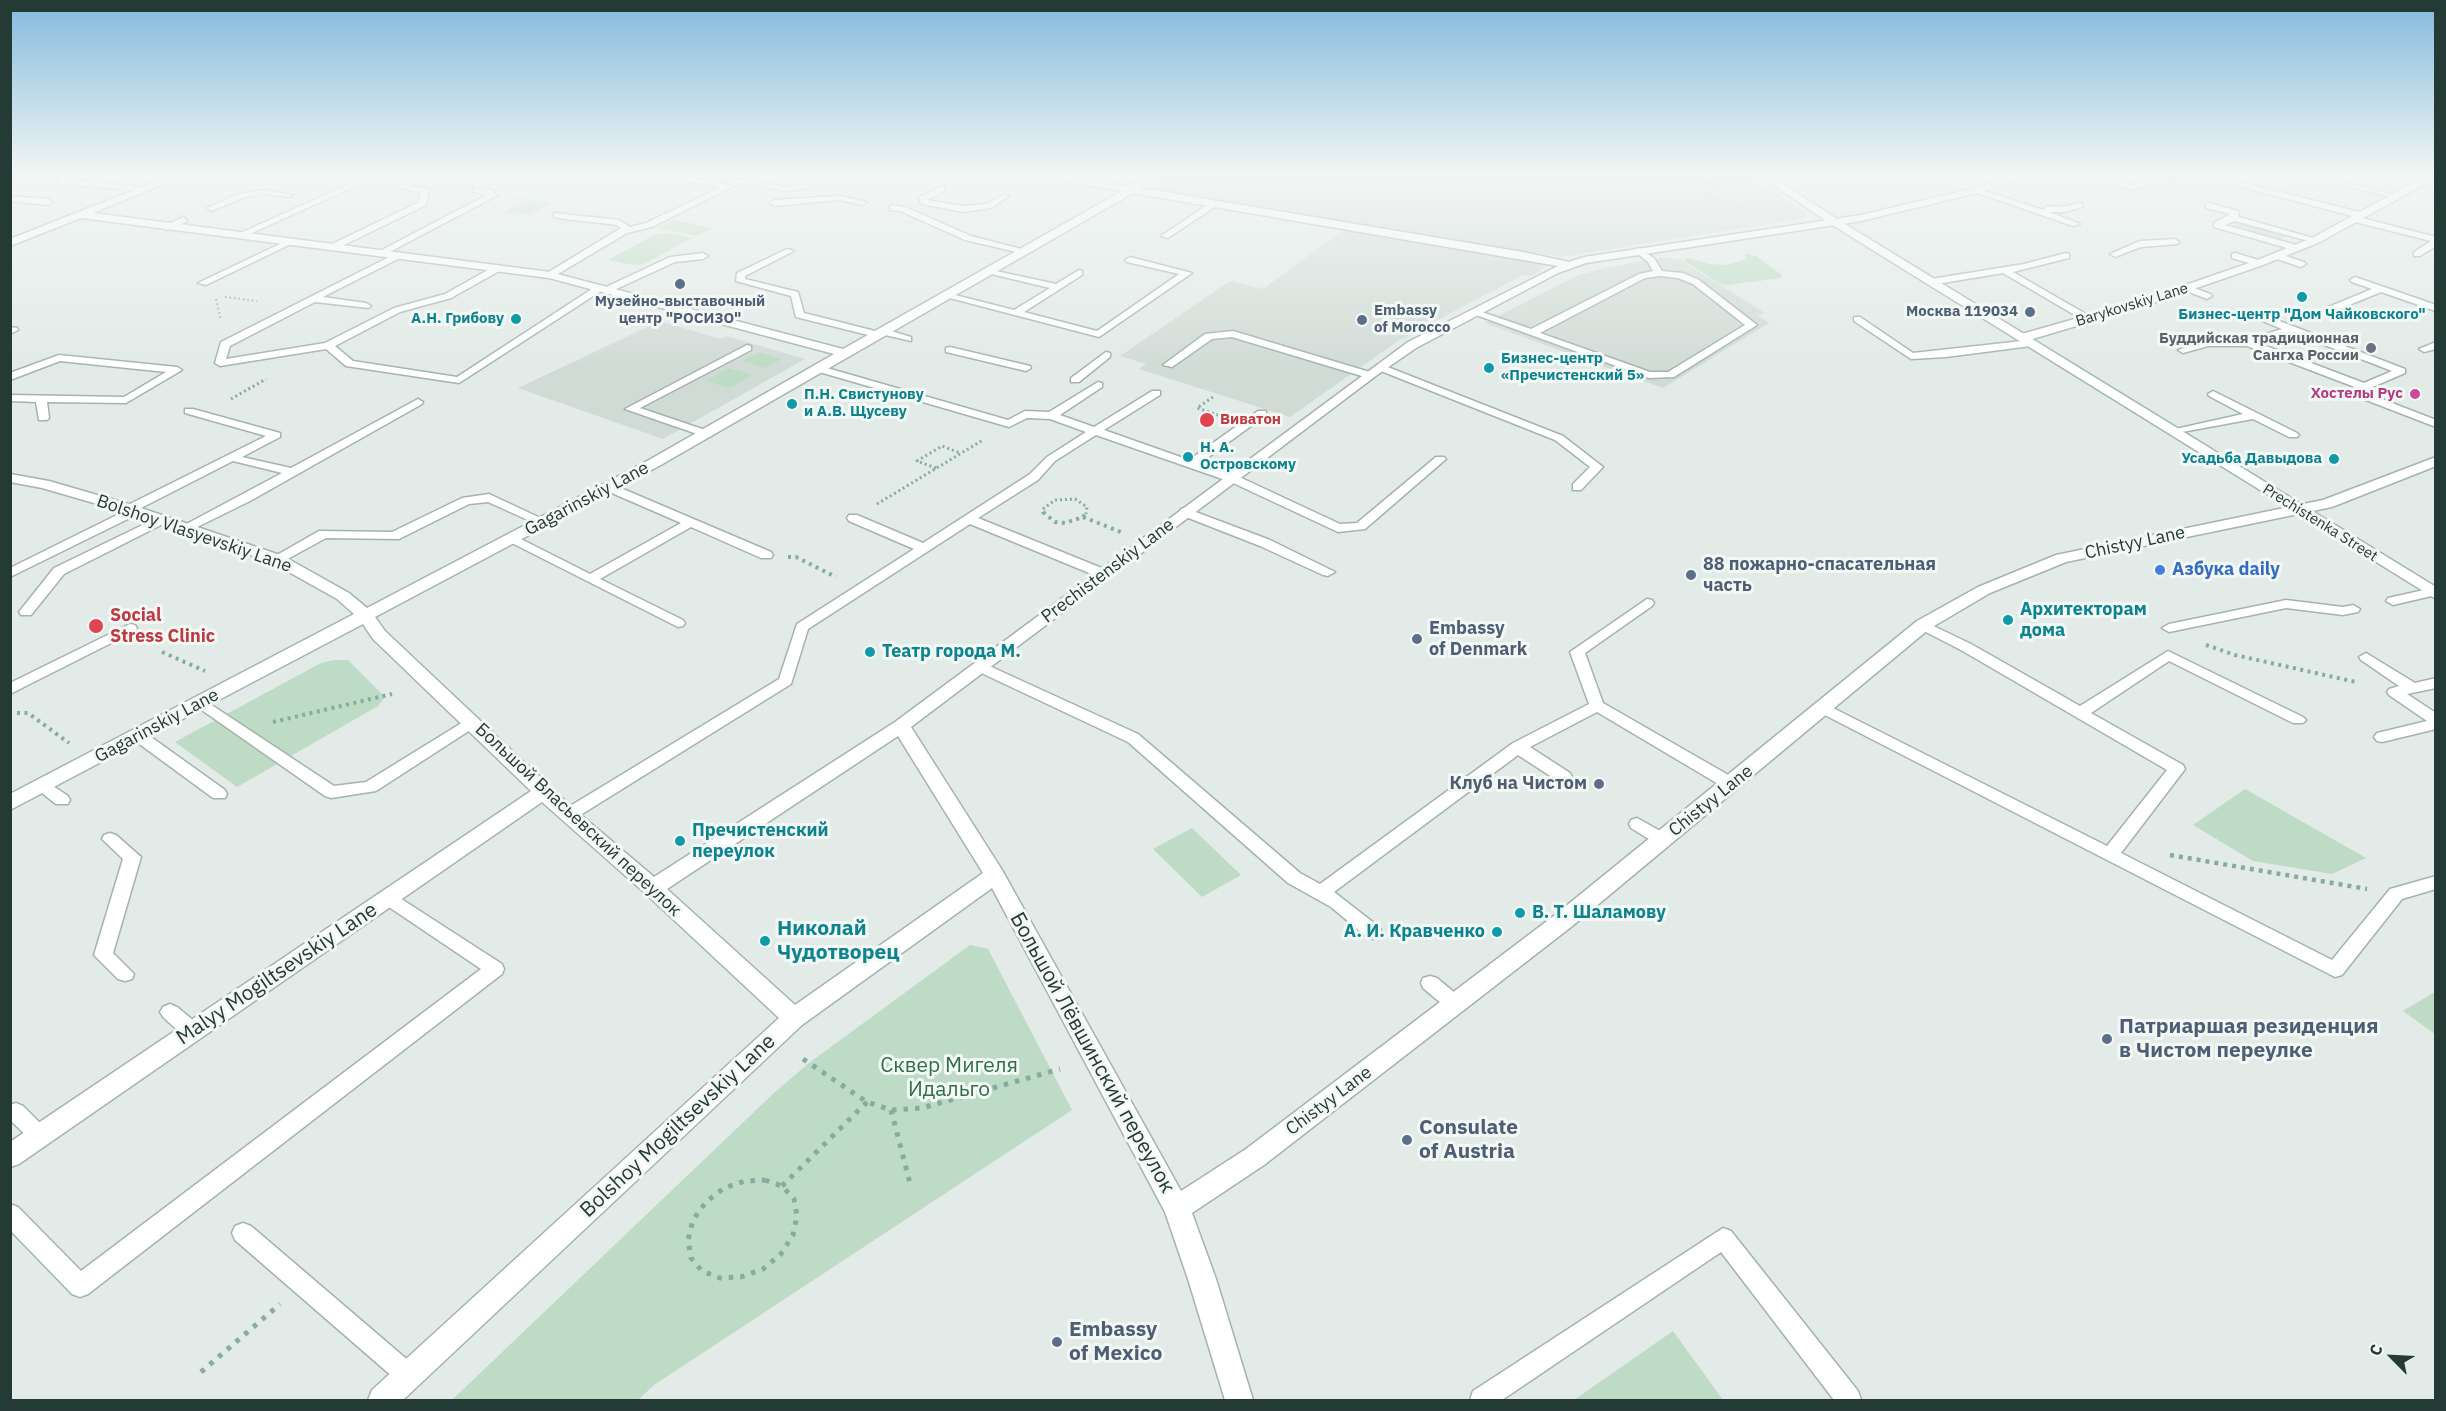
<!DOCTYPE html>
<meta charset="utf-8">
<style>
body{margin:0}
#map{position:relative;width:2446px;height:1411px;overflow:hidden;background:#e2ebe7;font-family:"IBM Plex Sans",sans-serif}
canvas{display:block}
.frame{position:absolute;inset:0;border:12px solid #243b35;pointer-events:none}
.north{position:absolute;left:2362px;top:1327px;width:60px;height:60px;-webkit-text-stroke:4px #f3f8f5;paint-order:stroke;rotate:294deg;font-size:16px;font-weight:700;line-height:24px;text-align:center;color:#243b35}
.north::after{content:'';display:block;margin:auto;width:21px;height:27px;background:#243b35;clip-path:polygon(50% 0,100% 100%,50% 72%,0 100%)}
</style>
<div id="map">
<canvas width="2446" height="1411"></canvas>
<div class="frame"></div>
<div class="north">С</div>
</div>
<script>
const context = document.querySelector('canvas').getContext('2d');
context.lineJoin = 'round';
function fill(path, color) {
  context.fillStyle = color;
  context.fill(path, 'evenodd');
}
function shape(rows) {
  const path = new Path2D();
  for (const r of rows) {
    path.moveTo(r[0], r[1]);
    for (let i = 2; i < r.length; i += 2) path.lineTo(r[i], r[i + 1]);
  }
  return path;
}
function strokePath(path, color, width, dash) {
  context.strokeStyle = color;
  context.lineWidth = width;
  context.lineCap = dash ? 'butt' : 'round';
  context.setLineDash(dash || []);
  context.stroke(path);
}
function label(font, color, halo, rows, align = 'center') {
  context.font = font + ' "IBM Plex Sans",sans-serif';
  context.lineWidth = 6;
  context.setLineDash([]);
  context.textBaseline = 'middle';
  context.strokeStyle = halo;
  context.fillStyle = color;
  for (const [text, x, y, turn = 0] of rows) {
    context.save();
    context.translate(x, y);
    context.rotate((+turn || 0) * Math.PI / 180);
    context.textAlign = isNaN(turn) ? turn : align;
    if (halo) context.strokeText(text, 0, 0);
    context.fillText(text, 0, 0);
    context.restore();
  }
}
fill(shape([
 [1164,174,1746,174,1804,211,1806,216,1798,219,1561,257,1149,189],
 [1343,230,1520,260,1525,258,1541,263,1544,268,1532,276,1523,275,1398,341,1290,417,1139,369,1146,364,1120,356,1230,281,1263,289],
 [1663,257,1680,260,1765,313,1757,315,1769,323,1663,388,1485,323,1576,276,1605,268],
 [660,321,721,339,727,336,805,359,663,439,518,388]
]), '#d1dbd6');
fill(shape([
 [525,201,550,204,530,215,504,212],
 [673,220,712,228,697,236,658,228],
 [2236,222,2243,222,2289,235,2278,240,2231,224],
 [667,233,692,238,644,264,633,265,608,260,656,234],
 [1745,253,1756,256,1782,275,1781,278,1727,285,1719,283,1684,261,1688,258,1710,264,1726,265,1744,260,1747,258],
 [759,352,782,359,766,368,742,361],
 [729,368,752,375,730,388,706,381],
 [334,660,348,660,385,697,378,706,237,787,175,742,321,663],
 [2245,789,2366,858,2332,874,2253,861,2193,825],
 [1192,828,1241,875,1202,897,1153,849],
 [970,945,988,949,1072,1110,654,1385,638,1400,452,1400,775,1092,809,1063],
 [2435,992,2435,1034,2403,1011],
 [1673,1331,1723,1400,1574,1400]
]), '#bddbc5');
const service = shape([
 [66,174,77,174,66,179,144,188,148,190,144,192,58,183,58,176,66,174],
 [425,174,435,174,409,186,429,189,426,205,336,249,330,249,330,245,419,202,421,193,396,187,425,174],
 [823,174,832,174,804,189,786,191,717,178,721,176,786,187,799,185,823,174],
 [1037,174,1046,174,1032,184,1026,184,1026,180,1037,174],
 [2081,174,2092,174,2133,185,2149,180,2153,182,2133,190,2081,174],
 [2139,174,2153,174,2177,180,2173,182,2139,174],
 [2299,174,2311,174,2399,196,2395,198,2299,174],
 [369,175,376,177,243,237,236,235,369,175],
 [686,177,734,186,652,227,627,233,553,277,547,277,547,273,621,228,617,225,557,218,554,217,554,213,619,220,630,227,646,223,721,187,686,181,686,177],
 [2244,183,2363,213,2364,215,2360,218,2241,187,2241,183,2244,183],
 [941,187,944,187,944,191,927,200,963,206,986,204,1005,194,1009,196,991,208,963,212,921,204,919,197,941,187],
 [473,188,493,190,496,196,384,255,376,253,487,195,473,192,473,188],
 [1975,188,2043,210,2047,206,2061,207,2082,203,2082,207,2064,212,2049,212,2080,224,2073,226,1975,192,1975,188],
 [264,190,293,195,289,197,264,194,243,198,211,211,207,208,238,194,264,190],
 [10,196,48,199,52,202,48,205,10,201,10,196],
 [840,196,867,202,863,205,840,200,774,206,770,203,774,200,840,196],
 [1213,201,1217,204,1216,206,1168,238,1161,236,1213,201],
 [2209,203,2238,211,2239,217,2320,240,2316,243,2235,221,2225,225,2300,246,2301,248,2297,251,2214,227,2214,223,2230,214,2206,208,2206,204,2209,203],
 [893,205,905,207,971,236,1029,251,1025,254,965,240,900,211,890,210,890,206,893,205],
 [2354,216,2436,237,2436,246,2420,256,2414,256,2414,252,2431,241,2351,221,2350,219,2354,216],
 [183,217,187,220,186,222,167,230,163,227,183,217],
 [2175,239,2179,242,2178,244,2141,247,2115,257,2110,254,2140,241,2175,239],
 [288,240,295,242,206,285,198,283,288,240],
 [1638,248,1654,258,1662,271,1683,273,1699,280,1757,325,1674,377,1649,378,1468,312,1476,310,1531,329,1639,274,1653,271,1648,262,1634,251,1638,248],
 [1659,276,1678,278,1693,284,1745,325,1668,372,1650,372,1540,333,1645,278,1659,276],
 [787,249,794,251,745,276,745,279,798,292,804,313,879,332,888,330,911,337,911,341,885,335,880,338,796,317,791,296,736,281,737,273,787,249],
 [399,252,404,255,402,257,323,297,366,303,371,306,369,308,315,302,230,346,226,359,325,343,394,308,445,294,495,266,501,266,501,270,451,298,400,312,335,346,353,361,457,377,598,285,606,287,670,257,703,253,708,256,703,259,675,262,612,291,604,289,459,383,346,366,326,349,220,366,215,363,221,342,399,252],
 [2066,253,2069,254,2069,258,2013,272,2091,317,2091,321,2085,321,2003,273,1931,285,1926,282,1931,279,2024,264,2066,253],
 [2235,253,2262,261,2264,263,2259,266,2232,258,2232,254,2235,253],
 [2277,253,2304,262,2306,264,2301,267,2274,258,2274,254,2277,253],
 [1130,257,1192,273,1099,337,942,296,947,293,1014,310,1050,288,987,273,987,269,1056,284,1079,270,1082,271,1082,275,1024,312,1097,331,1179,274,1127,262,1125,260,1130,257],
 [2355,277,2436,305,2436,311,2381,292,2332,312,2326,312,2326,308,2372,289,2352,282,2350,280,2355,277],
 [2187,285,2210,294,2212,296,2207,299,2184,290,2184,286,2187,285],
 [2261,314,2405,369,2405,373,2370,388,2374,396,2436,420,2436,427,2366,400,2360,389,2247,346,2208,346,2183,353,2178,350,2207,340,2247,340,2282,329,2258,319,2256,317,2261,314],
 [2291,332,2392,371,2364,383,2258,343,2291,332],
 [1854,317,1860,317,1913,353,2031,340,2036,343,2031,346,1946,357,1911,359,1854,321,1854,317],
 [10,327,17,328,18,330,10,334,10,327],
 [1233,331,1373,373,1374,375,1369,378,1365,377,1232,337,1212,339,1172,367,1163,365,1205,334,1233,331],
 [2436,342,2436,349,2424,352,2419,349,2436,342],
 [747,345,751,346,751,350,640,408,711,432,711,436,703,436,625,409,747,345],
 [950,347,1030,366,1031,368,1026,371,946,352,946,348,950,347],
 [1106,352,1110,353,1110,357,1079,382,1071,382,1071,378,1106,352],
 [59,355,177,367,182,370,126,403,47,402,49,418,47,420,39,420,36,402,10,401,10,395,124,397,166,372,60,361,10,380,10,373,59,355],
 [1380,364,1563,436,1603,467,1581,490,1573,490,1573,484,1590,467,1555,440,1376,369,1375,367,1380,364],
 [820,366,1008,420,1025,411,1049,412,1098,382,1102,383,1102,387,1060,415,1094,427,1152,391,1160,391,1160,395,1104,430,1189,460,1258,411,1266,411,1266,415,1199,464,1235,475,1340,524,1357,523,1436,457,1444,457,1446,459,1365,529,1338,532,1231,482,1096,435,1055,461,1038,480,978,518,1109,571,1111,574,1109,577,1099,577,970,524,808,629,791,684,574,819,562,819,560,815,562,811,779,679,797,624,914,549,849,521,847,518,849,515,857,515,923,543,1030,474,1047,457,1086,432,1050,419,1027,418,1009,427,816,371,816,367,820,366],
 [2213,391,2297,433,2299,435,2297,437,2289,437,2253,419,2171,434,2171,430,2243,414,2209,396,2208,394,2213,391],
 [418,399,423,402,422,404,250,501,189,531,185,532,179,528,282,473,233,461,139,509,138,514,10,577,10,568,125,511,126,506,266,436,185,413,185,409,193,409,280,433,280,437,242,457,291,468,418,399],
 [609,483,771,552,773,555,771,558,761,558,691,527,600,579,683,620,685,623,683,626,678,627,506,540,507,537,517,537,590,574,681,523,605,490,605,484,609,483],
 [489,494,549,522,547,525,539,525,488,502,469,504,399,539,326,538,282,562,272,562,270,559,319,531,392,532,462,498,489,494],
 [1185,508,1270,540,1335,572,1328,576,1323,575,1260,546,1181,515,1179,512,1181,509,1185,508],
 [161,516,167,520,165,523,64,574,31,615,21,615,19,612,54,568,161,516],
 [2433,588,2436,589,2436,595,2393,605,2386,601,2388,598,2433,588],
 [1647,599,1652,600,1654,603,1652,606,1585,653,1603,703,1737,780,1739,784,1737,788,1725,788,1597,712,1530,747,1570,773,1572,777,1570,781,1558,781,1518,755,1334,892,1379,927,1382,932,1379,937,1373,939,1367,937,1331,907,1288,883,1128,742,975,670,973,667,975,664,985,664,1138,734,1300,873,1320,884,1513,743,1589,704,1570,652,1647,599],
 [2286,600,2343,607,2353,605,2360,609,2358,612,2343,615,2286,608,2169,632,2162,628,2169,624,2286,600],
 [1923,621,1971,644,2080,706,2168,651,2303,717,2306,720,2303,723,2293,723,2169,661,2091,713,2183,765,2185,769,2121,853,2332,960,2390,889,2436,876,2436,889,2402,899,2342,975,2335,977,1817,711,1814,708,1817,705,1827,705,2107,846,2167,770,1961,650,1918,628,1916,625,1918,622,1923,621],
 [130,624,135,625,137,628,135,631,10,694,10,683,130,624],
 [2366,653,2415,683,2436,678,2436,688,2407,694,2436,713,2436,729,2382,742,2377,741,2374,737,2377,733,2427,721,2389,695,2387,692,2389,689,2399,686,2361,660,2359,657,2366,653],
 [201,698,334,786,366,782,468,719,473,718,481,723,376,791,331,798,325,796,196,706,194,703,201,698],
 [139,731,144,732,225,790,227,794,225,798,213,798,134,740,131,736,139,731],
 [44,780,68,796,70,800,68,804,56,804,38,790,36,786,38,782,44,780],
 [1637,818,1669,836,1671,840,1669,844,1657,844,1631,828,1629,824,1631,820,1637,818],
 [110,833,116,835,141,857,113,953,134,974,132,979,125,981,118,979,94,955,123,859,102,839,104,835,110,833],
 [389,891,502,964,504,969,502,974,88,1294,80,1297,72,1294,10,1230,10,1204,18,1207,81,1271,481,969,383,903,380,898,383,893,389,891],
 [1430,976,1437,978,1462,999,1464,1004,1462,1009,1455,1012,1448,1009,1423,988,1421,983,1423,978,1430,976],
 [170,1004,177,1007,200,1026,203,1032,200,1038,193,1040,186,1038,163,1017,160,1012,163,1007,170,1004],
 [16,1103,23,1106,47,1130,50,1136,47,1142,40,1145,33,1142,10,1120,10,1105,16,1103],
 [243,1223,251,1226,417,1368,421,1376,417,1384,409,1388,401,1384,235,1240,232,1233,235,1226,243,1223],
 [1723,1228,1731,1231,1858,1391,1861,1400,1834,1400,1721,1252,1502,1400,1470,1400,1473,1391,1723,1228]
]);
const minor = shape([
 [175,174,187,174,93,213,550,272,843,349,1122,191,1039,177,1035,174,1054,174,1129,186,1146,174,1155,174,1140,188,1523,252,1569,262,1584,257,1861,215,1975,188,2016,174,2028,174,2027,176,1981,192,1861,221,1586,263,1558,273,1416,348,1377,375,911,727,1002,870,1181,1191,1246,1149,1555,915,1917,621,1978,587,2056,555,2323,500,2436,457,2436,466,2332,507,2066,562,1990,593,1929,629,1571,927,1264,1165,1192,1213,1216,1279,1253,1400,1225,1400,1188,1279,1165,1212,992,888,802,1025,403,1400,368,1400,372,1390,779,1018,646,894,542,802,19,1164,10,1167,10,1142,531,791,373,639,363,624,10,810,10,794,354,614,337,599,271,562,125,512,42,488,10,482,10,474,49,481,135,506,283,556,349,593,367,608,649,460,834,354,549,278,81,218,10,246,10,239,175,174],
 [1133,193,1558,266,1408,342,895,722,654,877,575,810,385,631,375,617,659,466,1133,193],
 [898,736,983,873,795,1005,667,889,898,736],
 [2429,174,2436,174,2436,178,2320,242,2263,265,2153,303,2026,341,2022,342,2016,338,2018,335,2145,299,2255,261,2312,238,2429,174]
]);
const secondary = shape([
 [1757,174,1767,174,1837,219,2436,587,2436,599,1829,223,1757,174],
 [2428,174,2436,174,2436,177,2430,176,2428,174]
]);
strokePath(service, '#a5b3ae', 3);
strokePath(minor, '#a5b3ae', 3);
strokePath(secondary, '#a2b6af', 3);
strokePath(shape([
 [1684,174,1701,174],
 [1702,174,1713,174],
 [1695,175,1716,187,1707,196,1739,206,1744,210,1743,213],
 [513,198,541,202],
 [225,297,257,301],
 [216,299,221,321]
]), '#86aca0', 2, [1.5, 3]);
strokePath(shape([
 [1213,397,1197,408,1221,416],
 [231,399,266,379],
 [936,468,917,461,942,446,960,453],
 [877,504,983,440],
 [1043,514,1043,509,1055,500,1075,499,1087,507,1086,514]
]), '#86aca0', 3, [2, 3]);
strokePath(shape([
 [1043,512,1055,522,1065,523,1083,517],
 [1083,517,1121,532],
 [1083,517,1087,512],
 [788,557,796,557,836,577],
 [2206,645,2235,655,2356,682],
 [162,652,205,671],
 [17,713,28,713,69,743],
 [273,722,392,694]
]), '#86aca0', 4, [3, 4.5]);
strokePath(shape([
 [2170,855,2367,889]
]), '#86aca0', 4.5, [4, 5]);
strokePath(shape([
 [803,1059,867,1102,891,1110,922,1108,1060,1069],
 [891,1110,911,1187],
 [765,1180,782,1186,794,1199,797,1216,793,1235,781,1254,763,1269,741,1277,720,1278,702,1271,691,1258,688,1240,693,1220,706,1202,724,1188,745,1181,765,1180],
 [782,1186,867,1102],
 [201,1372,280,1304]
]), '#86aca0', 5, [4.5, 7]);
fill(service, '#fff');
fill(minor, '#fff');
fill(secondary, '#fff');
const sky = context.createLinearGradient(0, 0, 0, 371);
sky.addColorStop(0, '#84badd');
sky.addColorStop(0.47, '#f2f6f4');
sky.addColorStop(1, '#f2f6f400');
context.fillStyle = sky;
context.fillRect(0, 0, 2446, 371);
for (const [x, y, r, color] of [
 [680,284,6,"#5c6f8a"],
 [2302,297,6,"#0f9aa8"],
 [2030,312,6,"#5c6f8a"],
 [516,319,6,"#0f9aa8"],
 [1362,320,6,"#5c6f8a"],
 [2371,348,6,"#6b7280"],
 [1489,368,6,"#0f9aa8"],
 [2415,394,6,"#d1479c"],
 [792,404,6,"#0f9aa8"],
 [1207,420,8,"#e0444e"],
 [1188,457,6,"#0f9aa8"],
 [2334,459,6,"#0f9aa8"],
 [2160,570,6,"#3f7fe0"],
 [1691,575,6,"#5c6f8a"],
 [2008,620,6,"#0f9aa8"],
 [96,626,8,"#e0444e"],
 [1417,639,6,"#5c6f8a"],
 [870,652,6,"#0f9aa8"],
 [1599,784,6,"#5c6f8a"],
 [680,841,6,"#0f9aa8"],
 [1520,913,6,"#0f9aa8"],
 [1497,932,6,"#0f9aa8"],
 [765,941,6,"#0f9aa8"],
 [2107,1039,6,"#5c6f8a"],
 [1407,1140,6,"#5c6f8a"],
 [1057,1342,6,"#5c6f8a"]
]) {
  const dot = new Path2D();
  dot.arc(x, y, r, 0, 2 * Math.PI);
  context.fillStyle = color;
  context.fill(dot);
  strokePath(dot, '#f3f8f5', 2);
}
label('bold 15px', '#4e5e75', '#f3f8f5', [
 ["Музейно-выставочный",680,302],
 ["центр \"РОСИЗО\"",680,319],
 ["Embassy",1374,311,"left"],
 ["of Morocco",1374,328,"left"],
 ["Москва 119034",2018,312,"right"]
]);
label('15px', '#243b35', '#f3f8f5', [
 ["Barykovskiy Lane",2132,305,-17],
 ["Prechistenka Street",2320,523,32]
]);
label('bold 15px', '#0d838f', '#f3f8f5', [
 ["Бизнес-центр \"Дом Чайковского\"",2302,315,"center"],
 ["А.Н. Грибову",504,319,"right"],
 ["Бизнес-центр",1501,359],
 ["«Пречистенский 5»",1501,376],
 ["П.Н. Свистунову",804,395],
 ["и А.В. Щусеву",804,412],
 ["Н. А.",1200,448],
 ["Островскому",1200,465],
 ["Усадьба Давыдова",2322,459,"right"]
], 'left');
label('bold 15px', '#5b616d', '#f3f8f5', [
 ["Буддийская традиционная",2359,339],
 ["Сангха России",2359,356]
], 'right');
label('bold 15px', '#b23c85', '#f3f8f5', [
 ["Хостелы Рус",2403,394]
], 'right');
label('bold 15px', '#be3a42', '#f3f8f5', [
 ["Виватон",1220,420]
], 'left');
label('18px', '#243b35', '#f3f8f5', [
 ["Gagarinskiy Lane",587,499,-28],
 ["Bolshoy Vlasyevskiy Lane",194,534,19],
 ["Chistyy Lane",2135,543,-12],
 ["Prechistenskiy Lane",1108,571,-37],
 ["Gagarinskiy Lane",157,726,-28],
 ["Chistyy Lane",1711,801,-39],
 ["Большой Власьевский переулок",578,820,43],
 ["Chistyy Lane",1329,1101,-37]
]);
label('bold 18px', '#4e5e75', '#f3f8f5', [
 ["88 пожарно-спасательная",1703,565],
 ["часть",1703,586],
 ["Embassy",1429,629],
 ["of Denmark",1429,650],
 ["Клуб на Чистом",1587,784,"right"]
], 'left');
label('bold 18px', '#366cbe', '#f3f8f5', [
 ["Азбука daily",2172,570]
], 'left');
label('bold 18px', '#0d838f', '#f3f8f5', [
 ["Архитекторам",2020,610],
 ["дома",2020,631],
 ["Театр города М.",882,652],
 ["Пречистенский",692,831],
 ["переулок",692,852],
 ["В. Т. Шаламову",1532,913],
 ["А. И. Кравченко",1485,932,"right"]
], 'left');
label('bold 18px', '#be3a42', '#f3f8f5', [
 ["Social",110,616],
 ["Stress Clinic",110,637]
], 'left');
label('bold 21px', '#0d838f', '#f3f8f5', [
 ["Николай",777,929],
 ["Чудотворец",777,953]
], 'left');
label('21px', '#243b35', '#f3f8f5', [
 ["Malyy Mogiltsevskiy Lane",277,974,-34],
 ["Большой Лёвшинский переулок",1092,1053,61],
 ["Bolshoy Mogiltsevskiy Lane",678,1126,-43]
]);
label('bold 21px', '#4e5e75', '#f3f8f5', [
 ["Патриаршая резиденция",2119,1027],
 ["в Чистом переулке",2119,1051],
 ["Consulate",1419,1128],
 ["of Austria",1419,1152],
 ["Embassy",1069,1330],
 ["of Mexico",1069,1354]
], 'left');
label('21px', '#316e49', '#f3f8f5', [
 ["Сквер Мигеля",949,1066],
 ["Идальго",949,1090]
]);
</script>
